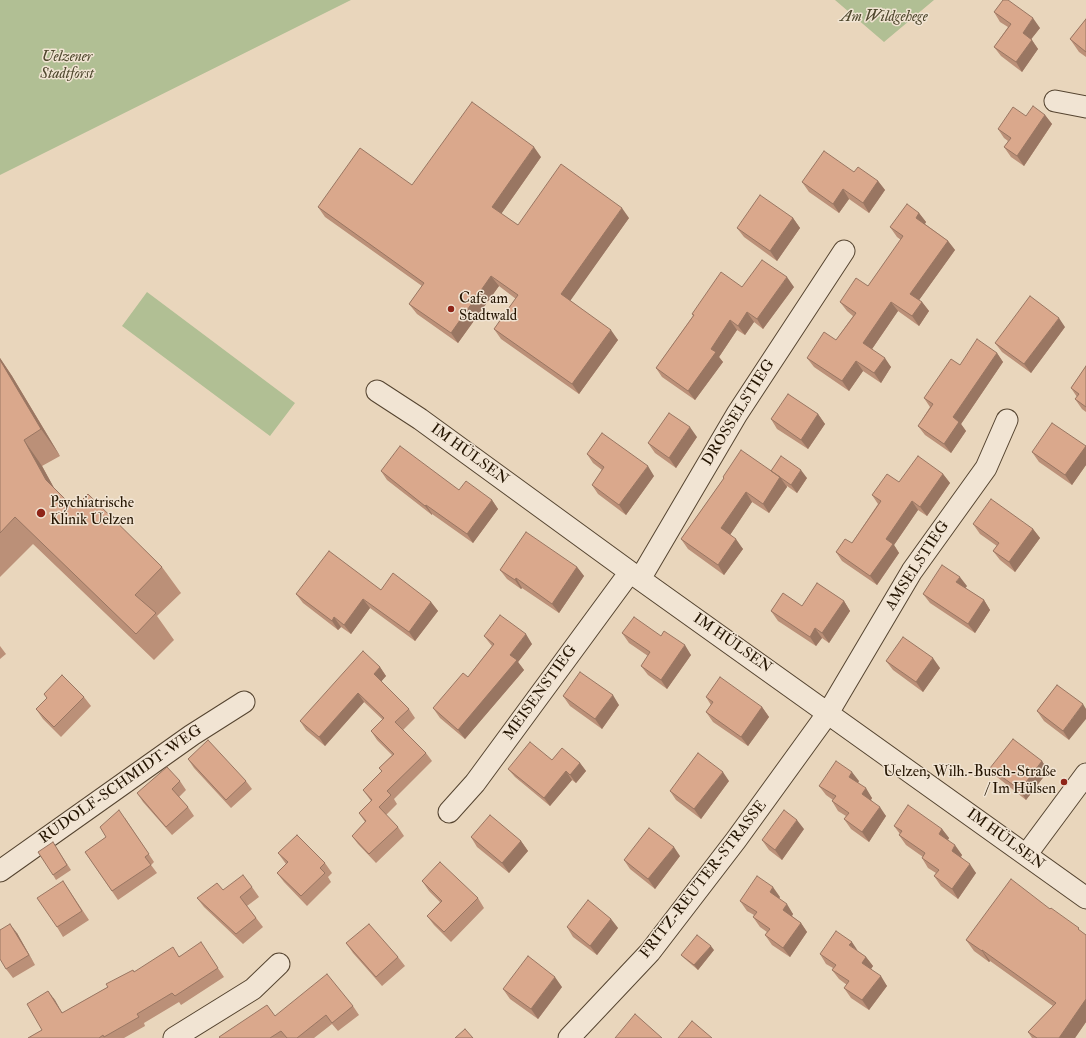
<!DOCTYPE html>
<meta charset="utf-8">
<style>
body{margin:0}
canvas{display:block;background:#e9d6bc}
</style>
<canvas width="1086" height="1038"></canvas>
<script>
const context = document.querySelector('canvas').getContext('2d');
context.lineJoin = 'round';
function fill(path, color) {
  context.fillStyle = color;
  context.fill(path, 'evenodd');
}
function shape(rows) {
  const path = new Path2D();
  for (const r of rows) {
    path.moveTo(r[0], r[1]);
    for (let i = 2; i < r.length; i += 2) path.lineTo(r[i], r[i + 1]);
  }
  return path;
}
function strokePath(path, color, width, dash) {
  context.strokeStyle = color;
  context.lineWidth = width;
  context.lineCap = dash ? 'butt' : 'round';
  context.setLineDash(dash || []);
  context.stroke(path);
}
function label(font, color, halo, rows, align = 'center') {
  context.font = font + ' "IM FELL Double Pica",serif';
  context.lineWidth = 3;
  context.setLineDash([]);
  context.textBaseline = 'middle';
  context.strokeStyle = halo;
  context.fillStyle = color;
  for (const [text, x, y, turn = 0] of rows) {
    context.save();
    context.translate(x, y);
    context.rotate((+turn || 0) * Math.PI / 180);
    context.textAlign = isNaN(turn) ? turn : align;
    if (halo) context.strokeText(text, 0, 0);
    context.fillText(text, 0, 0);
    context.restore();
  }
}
fill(shape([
 [0,0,351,0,0,175],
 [835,0,934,0,884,42],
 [147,292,295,403,270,436,122,326]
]), '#b1bf94');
const street = shape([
 [1055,101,1086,107],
 [377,391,420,419,630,572,1086,898],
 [640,579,737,414,844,251],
 [449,812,475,783,630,572],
 [1026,855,1086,774],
 [0,871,192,735,244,702],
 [174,1038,253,989,279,964],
 [569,1038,650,952,736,840,828,713,912,571,986,468,1007,420]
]);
strokePath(street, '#554430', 23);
strokePath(street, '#f1e4d3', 21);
fill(shape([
 [994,12,1040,28,1031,39,1038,49,1022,72,1001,56,994,47,1008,27,1000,22],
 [1086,19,1086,57,1079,52,1070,39],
 [1045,115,1052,124,1024,166,1011,157,1004,147,1008,141,1004,138,998,129,1026,116],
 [541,157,501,214,518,225,629,218,570,300,618,340,579,394,501,339,494,329,516,299,499,286,458,343,417,314,409,304,422,286,325,217,318,207,412,185],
 [854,172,878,181,885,190,869,213,849,199,839,213,809,192,802,182],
 [919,213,926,222,925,224,948,241,955,250,919,300,922,302,929,311,919,326,898,311,872,349,891,367,881,383,863,371,849,391,814,367,807,358,836,340,853,316,847,311,840,302,868,286,901,240,897,237,890,227],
 [793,218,800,228,777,261,744,237,737,228],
 [742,287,794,287,763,329,754,322,745,335,737,330,719,357,723,362,695,400,662,377,656,368,693,316,692,314],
 [1065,327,1031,373,1002,352,995,343],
 [997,353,1003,362,961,424,966,431,951,453,925,435,918,426,930,407,924,398,960,365],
 [0,358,12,376,60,456,42,466,54,488,74,508,162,567,181,593,157,616,174,640,154,660,33,544,0,577],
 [1086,366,1086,412,1082,409,1075,399,1077,397,1071,388],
 [818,414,825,424,808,449,777,429,771,419],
 [697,437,676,468,655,453,648,443],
 [1086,446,1086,465,1072,485,1039,462,1032,452],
 [587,454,654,476,626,515,598,494,592,485,602,470,593,463],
 [381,471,459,490,492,500,498,509,473,543,432,514,432,515,387,480],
 [771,471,807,478,797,493,787,486,787,487,769,513,752,502,730,535,743,549,724,575,688,549,681,539,724,478,723,477],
 [943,474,950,483,927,516,918,510,894,545,899,553,877,585,842,561,836,552,852,543,878,504,872,495,899,482],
 [973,524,1033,529,1040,538,1015,572,1000,560,993,551,997,546,980,534],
 [577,567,584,576,559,613,522,588,521,589,507,579,500,570],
 [967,586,965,588,984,600,990,610,975,633,930,603,923,594],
 [381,590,431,602,438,611,415,641,370,608,351,634,341,627,338,630,303,603,296,594],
 [844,601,850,611,829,643,822,638,816,646,778,621,771,611,802,606],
 [622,633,661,636,691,655,667,689,648,675,641,666,648,656,629,643],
 [484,636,532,644,518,662,524,670,465,739,440,718,433,708,468,677,492,646],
 [0,646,6,654,0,659],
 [886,661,940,668,923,692,893,670],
 [380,667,386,676,381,681,409,709,415,718,403,730,426,753,432,761,394,799,397,804,386,815,398,827,404,836,376,863,358,844,352,836,365,822,359,813,371,801,363,790,382,772,379,768,392,755,377,740,371,731,383,720,364,702,325,746,306,730,300,721],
 [1057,685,1069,740,1044,721,1037,711],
 [44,694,84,697,91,706,61,737,43,719,36,709,47,698],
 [563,696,619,705,602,729,570,706],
 [706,697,762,707,769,717,748,746,713,722,706,712,711,705],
 [188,759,246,781,252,789,231,808,194,768],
 [552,760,580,763,586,771,576,783,572,780,550,806,515,777,508,769],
 [1042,761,1048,771,1026,800,997,777,990,768],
 [180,781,186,790,179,797,188,807,194,816,172,835,143,802,137,793],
 [729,781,701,819,676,800,670,791],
 [859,781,858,783,872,798,871,800,886,816,869,842,851,829,844,819,846,816,838,811,832,801,833,800,826,795,819,786],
 [125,818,154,862,151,865,157,873,118,900,85,852,106,837],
 [894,826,942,829,949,838,948,840,962,855,961,857,976,873,958,899,941,886,934,876,936,873,928,868,922,858,923,857,906,845,899,835,900,834],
 [804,829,782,860,769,850,762,840],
 [471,837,521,841,528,851,509,873,477,847],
 [56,847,71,870,56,880,53,875],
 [278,853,325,863,332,873,328,877,331,882,307,906,284,882,277,873,286,864],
 [680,856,655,889,630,869,624,860],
 [63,881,89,920,63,937,57,927],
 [422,881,478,898,484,908,451,942,434,925,427,916,440,902,429,891],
 [252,887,259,897,247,906,263,927,243,944,204,907,197,898,223,890],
 [780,897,779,898,793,914,792,916,801,923,807,932,790,957,772,945,765,935,767,932,760,927,753,917,754,915,747,911,740,901],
 [1050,909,1086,935,1086,1022,1075,1038,1032,1038,1028,1032,1053,1006,990,961,989,962,974,951,966,940],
 [611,919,618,928,597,955,573,937,567,927],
 [17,933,35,965,13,978,6,969],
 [346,943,398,957,405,966,382,986,353,953],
 [714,950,698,970,685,959,681,955],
 [858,951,866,957,873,966,871,969,887,986,869,1010,851,998,844,988,847,985,839,979,832,970,833,968,826,964,820,954],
 [207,952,224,977,181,1005,179,1002,144,1023,145,1026,124,1038,28,1038,42,1030,48,991,62,1013,135,972,179,956],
 [562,987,538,1019,510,999,503,989],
 [353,1006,359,1015,338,1031,332,1024,314,1038,220,1038,275,1016]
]), '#bb9078');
fill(shape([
 [1033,18,1040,28,1029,42,1023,33],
 [1032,40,1038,49,1022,72,1016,62],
 [1045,115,1052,124,1024,166,1017,156],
 [534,147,541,157,499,217,492,207],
 [878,181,885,190,869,213,863,203],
 [843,189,849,199,839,213,833,204],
 [622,208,629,218,568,304,561,294],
 [919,213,926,222,923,227,916,218],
 [793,218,800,228,777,261,770,251],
 [948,241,955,250,917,303,910,294],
 [491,276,499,286,458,343,451,333],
 [787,277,794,287,763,329,757,319],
 [891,302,898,311,870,352,863,343],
 [922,302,929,311,919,326,912,316],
 [747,312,754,322,745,335,738,326],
 [1059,318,1065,327,1031,373,1024,364],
 [730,320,737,330,719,357,723,362,695,400,688,391,711,349],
 [611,330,618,340,579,394,572,384],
 [997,353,1003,362,961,424,966,431,951,453,944,444,953,417],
 [0,358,12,376,60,456,41,429,0,360],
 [885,358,891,367,881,383,874,373],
 [856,361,863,371,849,391,842,381],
 [818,414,825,424,808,449,801,440],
 [690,427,697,437,676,468,669,458],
 [24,440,42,466,64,506,46,480],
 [1086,446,1086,465,1072,485,1065,475],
 [648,466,654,476,626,515,619,505],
 [801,470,807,478,797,493,791,485],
 [943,474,950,483,927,516,920,507],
 [780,477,787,487,769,513,763,504],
 [746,492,752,502,728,538,721,528],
 [492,500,498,509,473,543,467,534],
 [912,501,918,510,894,545,899,553,877,585,870,576,886,539],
 [426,505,432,514,432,515,425,506],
 [1033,529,1040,538,1015,572,1009,562],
 [736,539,743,549,724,575,718,565],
 [577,567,584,576,559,613,552,604],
 [960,577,967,586,963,591,956,582],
 [516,578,522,588,521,589,515,580],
 [363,599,370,608,351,634,344,625],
 [984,600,990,610,975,633,968,624],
 [844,601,850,611,829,643,822,633],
 [431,602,438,611,415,641,409,632],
 [334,617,341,627,338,630,332,621],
 [815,628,822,638,816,646,810,637],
 [526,634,532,644,518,662,524,670,465,739,458,730,510,655],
 [685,645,691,655,667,689,661,680],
 [933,658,940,668,923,692,916,682],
 [380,667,386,676,380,683,374,674],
 [358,693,364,702,325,746,319,737],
 [613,695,619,705,602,729,595,719],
 [1083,704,1086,709,1086,719,1069,740,1063,731],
 [762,707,769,717,748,746,741,737],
 [1042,761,1048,771,1026,800,1020,790],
 [580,763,586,771,576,783,570,775],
 [566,771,572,780,550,806,544,798],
 [723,772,729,781,701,819,694,809],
 [852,772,859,781,856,786,849,777],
 [866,788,872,798,868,804,862,794],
 [880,807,886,816,869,842,862,832],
 [797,820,804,829,782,860,775,850],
 [942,829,949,838,946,843,939,834],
 [521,841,528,851,509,873,502,863],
 [955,845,962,855,958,861,952,851],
 [674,847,680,856,655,889,648,879],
 [970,864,976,873,958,899,952,889],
 [773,887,780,897,777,902,770,892],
 [787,904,793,914,790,919,783,910],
 [611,919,618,928,597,955,590,946],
 [801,923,807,932,790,957,783,948],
 [10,924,17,933,35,965,29,955],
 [852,942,858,951,849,945],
 [711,946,714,950,698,970,694,965],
 [982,950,990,961,989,962,982,951],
 [866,957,873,966,869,972,862,963],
 [881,976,887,986,869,1010,862,1000],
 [555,977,562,987,538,1019,531,1009],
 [48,991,55,1000,68,1023,62,1013],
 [1086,999,1086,1022,1075,1038,1059,1038]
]), '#997662');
const building = shape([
 [1003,0,1008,0,1033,18,1023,33,1032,40,1016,62,994,47,1011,24,994,12,1003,0],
 [1086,19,1086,52,1070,39,1086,19],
 [472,102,534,147,492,207,518,225,561,164,622,208,561,294,611,330,572,384,494,329,518,295,491,276,451,333,409,304,424,283,318,207,360,148,412,185,472,102],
 [1033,106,1045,115,1017,156,1004,147,1011,138,998,129,1013,107,1026,116,1033,106],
 [824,151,854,172,858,167,878,181,863,203,843,189,833,204,802,182,824,151],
 [760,195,793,218,770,251,737,228,760,195],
 [907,204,919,213,916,218,948,241,910,294,922,302,912,316,891,302,863,343,885,358,874,373,856,361,842,381,807,358,824,332,836,340,856,313,840,302,856,278,868,286,903,236,890,227,907,204],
 [762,260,787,277,757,319,747,312,738,326,730,320,711,349,716,352,688,391,656,368,694,315,692,314,721,272,742,287,762,260],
 [1030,296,1059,318,1024,364,995,343,1030,296],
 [977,339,997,353,953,417,959,422,944,444,918,426,933,404,924,398,951,359,960,365,977,339],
 [0,360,41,429,24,440,46,480,74,508,88,494,162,567,135,595,156,613,136,634,15,517,0,533,0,360],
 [1086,366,1086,407,1075,399,1079,394,1071,388,1086,366],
 [788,394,818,414,801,440,771,419,788,394],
 [669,413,690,427,669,458,648,443,669,413],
 [1052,423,1086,446,1065,475,1032,452,1052,423],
 [602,433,648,466,619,505,592,485,604,467,587,454,602,433],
 [400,446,459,490,466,481,492,500,467,534,426,505,425,506,381,471,400,446],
 [741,450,780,477,763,504,746,492,721,528,736,539,718,565,681,539,724,478,723,477,741,450],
 [781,456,801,470,791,485,771,471,781,456],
 [918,456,943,474,920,507,912,501,886,539,893,544,870,576,836,552,845,539,852,543,881,501,872,495,887,474,899,482,918,456],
 [991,499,1033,529,1009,562,993,551,999,543,973,524,991,499],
 [526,532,577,567,552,604,516,578,515,580,500,570,526,532],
 [329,551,381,590,393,573,431,602,409,632,363,599,344,625,334,617,332,621,296,594,329,551],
 [942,565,960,577,956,582,984,600,968,624,923,594,942,565],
 [817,583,844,601,822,633,815,628,810,637,771,611,783,593,802,606,817,583],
 [500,615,526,634,510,655,517,660,458,730,433,708,463,673,468,677,494,644,484,636,500,615],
 [634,617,661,636,664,631,685,645,661,680,641,666,650,652,622,633,634,617],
 [903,637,933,658,916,682,886,661,903,637],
 [363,651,380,667,374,674,409,709,395,722,426,753,387,791,391,795,379,807,398,827,369,854,352,836,366,821,359,813,372,800,363,790,382,771,379,768,394,754,371,731,384,718,358,693,319,737,300,721,363,651],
 [580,672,613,695,595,719,563,696,580,672],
 [62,675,84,697,54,727,36,709,47,698,44,694,62,675],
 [720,677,762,707,741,737,706,712,713,702,706,697,720,677],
 [1057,685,1083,704,1063,731,1037,711,1057,685],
 [1013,739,1042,761,1020,790,990,768,1013,739],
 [208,740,246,781,226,800,188,759,208,740],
 [530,742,552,760,562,748,580,763,570,775,566,771,544,798,508,769,530,742],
 [698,753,723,772,694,809,670,791,698,753],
 [836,761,852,772,849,777,866,788,862,794,880,807,862,832,844,819,849,813,832,801,836,796,819,786,836,761],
 [167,767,180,781,172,789,188,807,166,827,137,793,167,767],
 [908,805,942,829,939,834,955,845,952,851,970,864,952,889,934,876,939,870,922,858,925,853,899,835,902,831,894,826,908,805],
 [119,810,149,854,145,857,151,865,112,891,85,852,106,837,100,827,119,810],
 [784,810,797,820,775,850,762,840,784,810],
 [490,815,521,841,502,863,471,837,490,815],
 [649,828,674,847,648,879,624,860,649,828],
 [297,835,325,863,320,868,325,873,301,896,277,873,288,862,278,853,297,835],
 [53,842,67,865,53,875,38,852,53,842],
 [440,862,478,898,444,932,427,916,442,901,422,881,440,862],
 [243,875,252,887,240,897,256,918,236,934,197,898,217,883,223,890,243,875],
 [757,876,773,887,770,892,787,904,783,910,801,923,783,948,765,935,770,929,753,917,757,912,740,901,757,876],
 [1011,879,1050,909,1051,908,1079,928,1078,929,1086,935,1086,999,1059,1038,1037,1038,1028,1032,1056,1003,982,950,982,951,966,940,1011,879],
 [63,881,82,911,57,927,37,898,63,881],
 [588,900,611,919,590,946,567,927,588,900],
 [10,924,29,955,6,969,0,959,0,930,10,924],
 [369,924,398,957,376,977,346,943,369,924],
 [836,931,852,942,849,945,866,957,862,963,881,976,862,1000,844,988,849,981,832,970,836,965,820,954,836,931],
 [697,935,711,946,694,965,681,955,697,935],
 [201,942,218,968,175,996,172,993,137,1014,139,1017,104,1037,103,1035,99,1038,28,1038,42,1030,27,1004,48,991,62,1013,108,987,106,984,133,970,134,972,173,947,179,957,201,942],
 [528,956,555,977,531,1009,503,989,528,956],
 [327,974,353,1006,332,1023,326,1015,297,1038,287,1038,281,1031,270,1038,220,1038,219,1037,267,1005,275,1016,327,974],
 [635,1014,662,1038,615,1038,635,1014],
 [692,1021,712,1038,678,1038,692,1021],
 [465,1029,473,1038,455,1038,465,1029]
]);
fill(building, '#daa88c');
strokePath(building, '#997662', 1);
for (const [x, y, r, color] of [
 [451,309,4,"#8f2418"],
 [41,513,5,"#8f2418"],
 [1064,782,4,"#8f2418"]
]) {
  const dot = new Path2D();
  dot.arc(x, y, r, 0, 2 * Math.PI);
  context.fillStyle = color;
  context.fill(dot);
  strokePath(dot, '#f1e4d3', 1.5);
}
label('italic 15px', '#4e472d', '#f1e4d3', [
 ["Am Wildgehege",884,18],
 ["Uelzener",67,58],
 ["Stadtforst",67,75]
]);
label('15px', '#241401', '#f1e4d3', [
 ["Cafe am",459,300],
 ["Stadtwald",459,317],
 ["Psychiatrische",50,504],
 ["Klinik Uelzen",50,521],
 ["Uelzen, Wilh.-Busch-Straße",1056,773,"right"],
 ["/ Im Hülsen",1056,790,"right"]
], 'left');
label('15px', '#241401', '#f1e4d3', [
 ["DROSSELSTIEG",739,413,-58],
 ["IM HÜLSEN",469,455,36],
 ["AMSELSTIEG",918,566,-57],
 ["IM HÜLSEN",732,644,35],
 ["MEISENSTIEG",541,693,-54],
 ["RUDOLF-SCHMIDT-WEG",121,785,-35],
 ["IM HÜLSEN",1005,840,36],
 ["FRITZ-REUTER-STRASSE",704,880,-52]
]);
</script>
